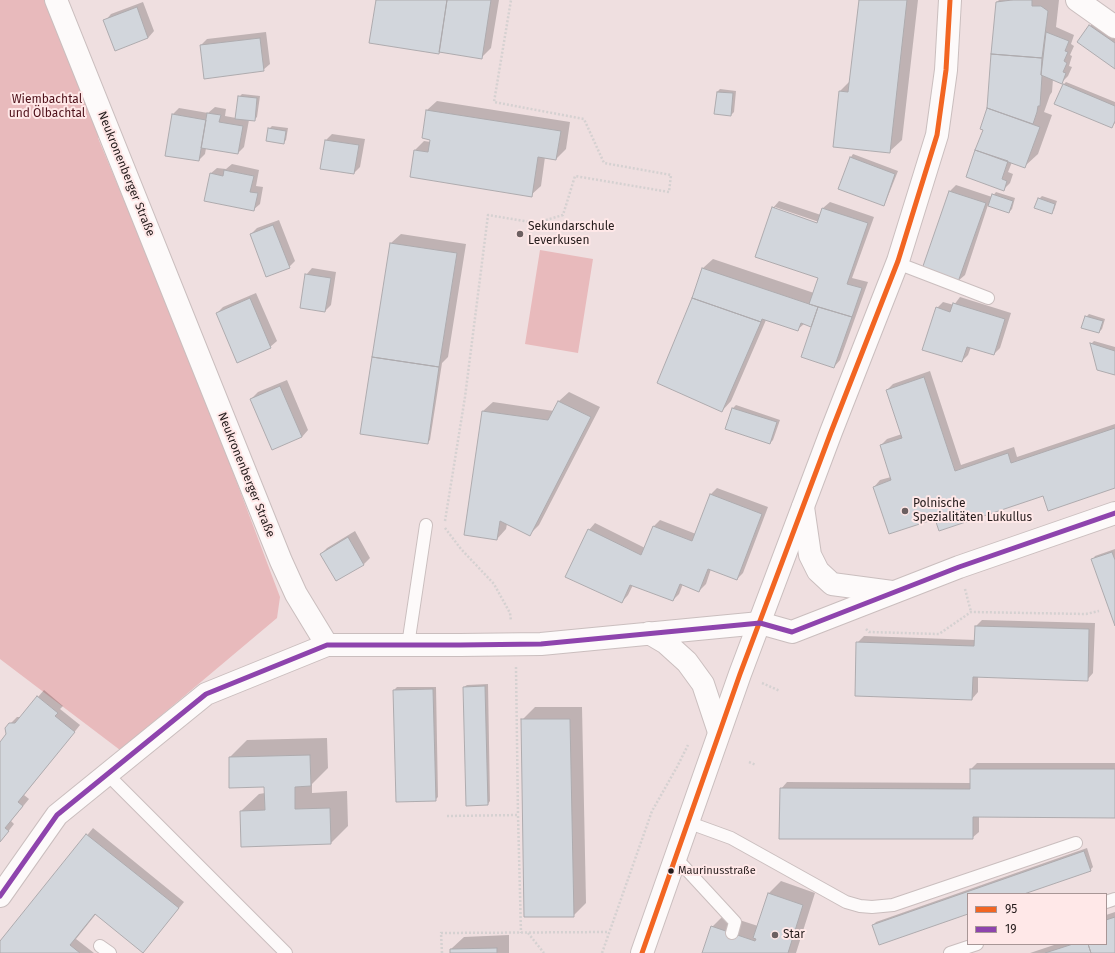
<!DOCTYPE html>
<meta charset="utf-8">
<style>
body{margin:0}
#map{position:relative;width:1115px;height:953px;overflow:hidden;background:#efdfe0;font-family:"Fira Sans",sans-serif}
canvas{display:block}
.legend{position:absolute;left:967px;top:893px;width:140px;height:52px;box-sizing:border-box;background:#ffe8e8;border:1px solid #a89696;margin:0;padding:5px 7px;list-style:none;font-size:12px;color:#251c1c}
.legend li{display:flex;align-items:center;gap:8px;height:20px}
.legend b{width:20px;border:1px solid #a89696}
</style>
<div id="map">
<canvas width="1115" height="953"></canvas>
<ul class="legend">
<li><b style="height:5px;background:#f26522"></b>95</li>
<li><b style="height:5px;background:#8e44ad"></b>19</li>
</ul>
</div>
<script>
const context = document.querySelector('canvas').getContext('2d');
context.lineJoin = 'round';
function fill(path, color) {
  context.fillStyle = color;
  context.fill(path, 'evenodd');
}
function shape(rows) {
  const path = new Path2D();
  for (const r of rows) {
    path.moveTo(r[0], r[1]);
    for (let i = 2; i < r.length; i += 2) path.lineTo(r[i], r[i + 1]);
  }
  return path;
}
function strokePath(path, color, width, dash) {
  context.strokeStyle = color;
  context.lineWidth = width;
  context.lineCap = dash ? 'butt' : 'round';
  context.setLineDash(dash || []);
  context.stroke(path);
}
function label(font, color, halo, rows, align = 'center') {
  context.font = font + ' "Fira Sans",sans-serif';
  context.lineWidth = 4;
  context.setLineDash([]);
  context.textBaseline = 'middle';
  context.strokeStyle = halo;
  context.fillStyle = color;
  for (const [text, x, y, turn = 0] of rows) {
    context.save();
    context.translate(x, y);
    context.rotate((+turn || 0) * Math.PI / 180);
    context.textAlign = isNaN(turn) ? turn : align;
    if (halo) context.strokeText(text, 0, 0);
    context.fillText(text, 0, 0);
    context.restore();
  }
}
fill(shape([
 [0,0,55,0,107,133,98,138,190,358,280,597,277,618,120,750,0,659],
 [540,250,593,259,578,353,525,344]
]), '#e8babc');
fill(shape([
 [377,0,499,0,491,48,481,58],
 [860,0,918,0,902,140,889,152,834,146,840,91,850,81],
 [999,0,1059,0,1056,27,1074,35,1071,44,1074,46,1070,55,1072,56,1069,66,1072,67,1068,76,1062,82,1053,79,1052,92,1050,95,1044,112,1052,115,1038,154,1025,166,1012,162,1008,172,1013,174,1010,183,1003,190,984,130,988,108,997,2],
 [143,2,154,31,148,38,105,21,111,14],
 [1093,23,1115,38,1115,68,1090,26],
 [266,32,270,64,263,70,201,45,207,39],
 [1066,82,1115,102,1115,123,1112,126,1063,85],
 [720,89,736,91,734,112,731,115,715,113,717,92],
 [242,94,260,96,257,117,254,120,249,120,244,147,238,153,206,148,205,154,199,160,173,114,179,108,208,113,215,107,226,109,225,116,236,118,239,97],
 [437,101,570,122,566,149,556,159,545,157,541,186,531,195,415,150,424,141,431,142,427,110],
 [272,126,288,128,286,140,283,143,269,129],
 [332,134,365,139,360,167,354,173,321,168,326,140],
 [853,154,898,171,886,201,884,204,839,188,851,157],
 [232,164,259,170,256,186,263,187,260,204,253,210,210,174,217,168,226,169],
 [956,185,992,197,996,192,1015,198,1012,209,1009,212,988,205,965,275,958,281,923,269,950,191],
 [1042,196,1057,201,1054,210,1051,213,1039,199],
 [779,201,821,215,823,208,830,202,874,217,852,278,868,282,840,360,834,367,814,323,811,326,804,324,797,330,766,320,731,401,722,411,693,299,703,268,713,259,814,293,819,278,773,208],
 [775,207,822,223,822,225,775,209],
 [279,220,295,261,289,267,251,234,257,228],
 [401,234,466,244,448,357,442,363,430,440,427,443,391,243],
 [312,268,336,272,331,305,325,311,306,275],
 [256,293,277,341,270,347,217,313,223,307],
 [960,297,1011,313,1000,348,994,354,971,347,968,355,962,361,937,308,943,302,954,305],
 [1089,314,1105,319,1102,329,1099,332,1086,317],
 [1094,341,1115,347,1115,374,1091,344],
 [930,371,961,465,1014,447,1017,457,1115,424,1115,487,1044,495,935,518,874,487,880,480,891,477,881,445,887,439,902,434,887,390,893,384],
 [287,380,308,430,302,437,251,399,258,392],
 [569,392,600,407,539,525,529,535,507,524,506,529,497,539,483,411,493,402,554,411,559,401],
 [736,405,780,420,773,440,770,443,726,429,733,408],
 [717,488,768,507,743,573,737,579,711,569,706,584,699,591,683,584,679,594,673,600,633,585,628,595,622,602,589,530,595,523,645,548,653,527,660,520,696,534,711,494],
 [355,531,370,558,364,564,337,580,321,554,327,548],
 [1115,549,1115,623,1093,559,1095,556],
 [982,620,1095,623,1093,673,1087,680,978,676,978,692,972,699,857,643,864,636,976,640,976,626],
 [488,684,490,801,488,804,464,687,467,685],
 [397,687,436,687,438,797,435,800,394,690],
 [44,690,63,706,60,709,80,725,24,795,29,799,11,821,14,824,0,842,0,743,7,735,6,728,17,717,21,717],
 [535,707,582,707,586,903,573,916,522,720],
 [327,738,328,768,312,784,312,793,347,791,348,826,331,843,242,845,241,811,259,794,265,793,265,786,230,757,247,740],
 [977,763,1115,763,1115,817,979,816,979,832,972,838,781,789,787,782,971,783,971,769],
 [93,828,184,902,143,952,96,914,76,939,94,953,0,953,0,943],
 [1087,848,1093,867,1090,870,1021,894,968,894,968,913,873,925,876,922],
 [781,881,815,893,796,953,703,953,712,927,724,915,758,926,769,893],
 [1115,912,1115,953,1030,953,1057,944,1106,944,1106,915],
 [509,935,509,953,451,953,451,949,464,937]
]), '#0003');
const building = shape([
 [376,0,447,0,439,54,369,43,376,0],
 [447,0,491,0,482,59,439,52,447,0],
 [859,0,907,0,890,153,833,147,839,91,848,92,859,0],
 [1012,0,1032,0,1032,6,1041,6,1048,11,1042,58,991,54,996,2,1012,0],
 [137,7,148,38,115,51,103,20,137,7],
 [1089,25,1115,43,1115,69,1077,42,1089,25],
 [1046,32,1069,41,1065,51,1068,52,1064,61,1067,63,1063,72,1066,73,1062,84,1041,75,1046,32],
 [260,38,264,71,204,79,200,45,260,38],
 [991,54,1042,58,1041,75,1042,76,1040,106,1038,106,1037,112,1033,124,987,108,991,54],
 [1063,84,1115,106,1115,121,1112,128,1054,104,1063,84],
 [717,92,733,93,731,116,714,114,717,92],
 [238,96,257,98,255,121,235,119,238,96],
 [987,108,1040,127,1025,168,975,150,983,130,980,129,987,108],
 [426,110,561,131,556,160,538,157,532,197,410,177,414,150,428,152,430,140,422,138,426,110],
 [207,113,221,115,219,122,243,126,238,154,201,148,207,113],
 [172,114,206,120,199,161,165,156,172,114],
 [268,128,286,131,284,144,266,141,268,128],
 [325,140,359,145,354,174,320,169,325,140],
 [975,150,1008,161,1002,179,1007,181,1004,191,966,177,975,150],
 [850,157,895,174,884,206,838,189,850,157],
 [224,170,254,176,250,192,258,193,254,211,204,201,210,173,223,176,224,170],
 [949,191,986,203,958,282,922,269,949,191],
 [992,194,1013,201,1009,213,988,206,992,194],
 [1038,198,1055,204,1052,214,1034,208,1038,198],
 [772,207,817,223,822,208,868,223,847,284,862,288,852,317,809,304,818,278,755,257,772,207],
 [273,225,290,268,266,277,250,234,273,225],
 [390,243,457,253,439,367,372,357,390,243],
 [702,268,818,307,811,327,801,323,798,331,762,319,761,322,692,298,702,268],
 [305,274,331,278,325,312,300,308,305,274],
 [250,298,271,348,237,363,216,313,250,298],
 [692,298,761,322,722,412,657,383,692,298],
 [953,303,1005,319,994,355,967,347,962,362,922,350,936,307,950,312,953,303],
 [818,307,852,317,834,368,801,357,818,307],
 [1085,316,1103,321,1099,333,1081,328,1085,316],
 [1090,343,1115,351,1115,375,1097,370,1090,343],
 [372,357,439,367,428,444,360,434,372,357],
 [924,377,955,471,1008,453,1011,463,1115,428,1115,488,1048,511,1043,496,939,531,935,519,889,534,873,487,891,480,880,445,902,438,886,390,924,377],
 [280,386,302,437,272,450,250,399,280,386],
 [558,401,591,417,530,536,500,521,497,540,464,535,482,411,548,420,558,401],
 [732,408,777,422,770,444,725,429,732,408],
 [710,494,762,514,737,580,708,569,699,592,680,584,673,601,630,585,622,603,565,577,588,529,641,555,653,526,692,541,710,494],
 [348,537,364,565,336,581,320,554,348,537],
 [1112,552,1115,560,1115,626,1091,559,1112,552],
 [975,626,1089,629,1088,681,973,677,972,700,855,696,856,642,974,646,975,626],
 [485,686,488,805,466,806,463,687,485,686],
 [433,689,436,801,396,802,393,690,433,689],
 [37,696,58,713,55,716,75,732,18,802,23,806,5,828,9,831,0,842,0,742,6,734,5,728,9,723,15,723,37,696],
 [521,719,570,719,574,917,524,917,521,719],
 [310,755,311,786,295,787,295,809,330,808,331,844,241,847,240,811,265,810,264,787,229,788,229,757,310,755],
 [970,769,1115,769,1115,818,973,817,973,839,779,839,780,788,970,789,970,769],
 [86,834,179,908,143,953,95,914,70,945,80,953,0,953,0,941,86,834],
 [1084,851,1091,871,1024,894,968,894,968,914,879,945,872,925,1084,851],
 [768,893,803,905,788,953,702,953,711,926,755,941,756,939,753,938,768,893],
 [1115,917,1115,953,1091,953,1088,944,1106,944,1106,920,1115,917],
 [1073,944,1088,944,1091,953,1045,953,1073,944],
 [497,948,497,953,450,953,450,949,497,948]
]);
fill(building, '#d2d6dc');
strokePath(building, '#aeabae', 1);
const service = shape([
 [897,263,988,298],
 [408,645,426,525],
 [107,774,286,953],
 [687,822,731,838,846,902,860,906,872,907,893,905,1076,843],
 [675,857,735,922,732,933],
 [1106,902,1115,899],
 [100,946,110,953],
 [950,953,977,944]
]);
const minor = shape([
 [56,0,281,561,296,594,327,645],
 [1077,0,1115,27],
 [803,507,810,555,818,571,832,584,892,592],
 [649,633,666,643,687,662,703,684,719,732],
 [0,896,57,815,206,694,327,645,460,645,541,644,760,623,792,632,959,567,1115,513]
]);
const secondary = shape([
 [642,953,740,674,831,432,898,261,937,135,946,70,950,0]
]);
strokePath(service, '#cabebe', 14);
strokePath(minor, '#cabebe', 24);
strokePath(secondary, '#cabebe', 24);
strokePath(shape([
 [445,521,465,397,488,215,536,223,563,215,575,176,669,192,671,175,604,163,584,119,494,102,511,0],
 [445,528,461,549,494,584,510,613,511,621],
 [965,589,971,612],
 [866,629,869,632,939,634,971,612,1086,614,1099,611],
 [516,667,518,815],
 [762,683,780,691],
 [749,762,756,765],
 [447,816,518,815,521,933],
 [528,933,544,953],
 [442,953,441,933,609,932],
 [602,953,652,811,677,767,688,745]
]), '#d5d1d1', 2.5, [2, 2]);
strokePath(service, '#fdfafa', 12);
strokePath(minor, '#fdfafa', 22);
strokePath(secondary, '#fdfafa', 22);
strokePath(shape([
 [642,953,740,674,831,432,898,261,937,135,946,70,950,0]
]), '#f26522', 5);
strokePath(shape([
 [0,896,57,815,206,694,327,645,460,645,541,644,760,623,792,632,959,567,1115,513]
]), '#8e44ad', 5);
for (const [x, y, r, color] of [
 [520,234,4,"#6c6061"],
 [905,511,4,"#6c6061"],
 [671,871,3.5,"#251c1c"],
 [775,935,4,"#6c6061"]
]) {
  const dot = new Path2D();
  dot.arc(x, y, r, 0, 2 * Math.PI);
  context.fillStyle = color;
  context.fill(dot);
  strokePath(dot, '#ffe8e8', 1.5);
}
label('11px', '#251c1c', '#ffe8e8', [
 ["Maurinusstraße",678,871]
], 'left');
label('12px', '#4e111a', '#ffe8e8', [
 ["Wiembachtal",47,100],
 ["und Ölbachtal",47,114]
]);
label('12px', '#251c1c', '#ffe8e8', [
 ["Neukronenberger Straße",126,174,68],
 ["Neukronenberger Straße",246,475,68]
]);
label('12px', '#251c1c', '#ffe8e8', [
 ["Sekundarschule",528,227],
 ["Leverkusen",528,241],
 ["Polnische",913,504],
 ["Spezialitäten Lukullus",913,518],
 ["Star",783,935]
], 'left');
</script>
